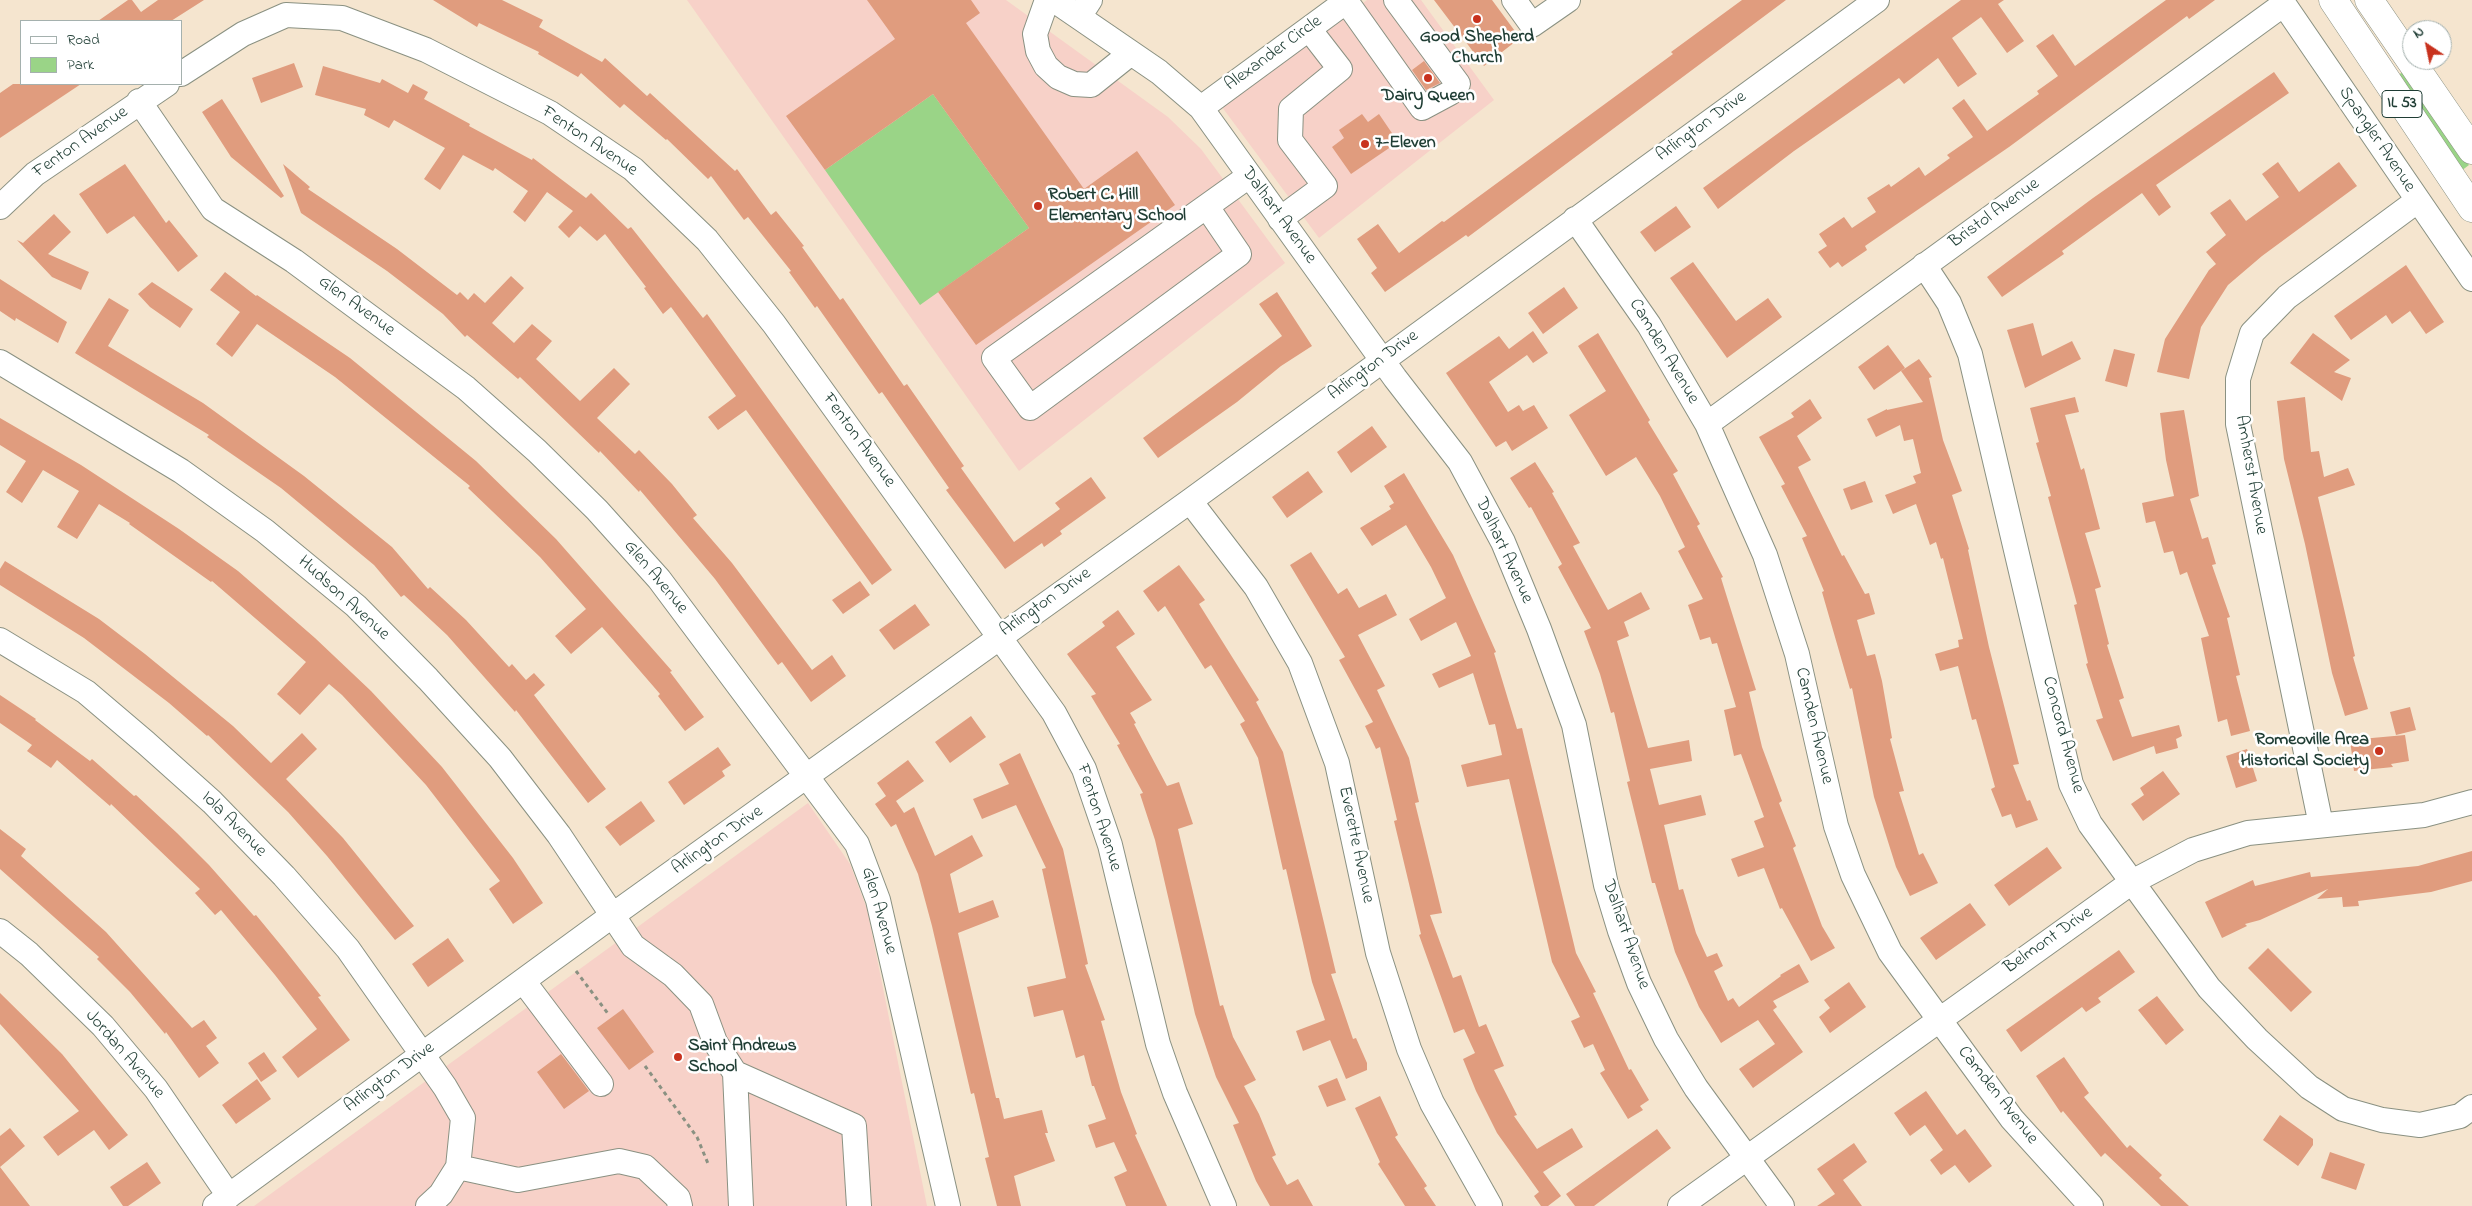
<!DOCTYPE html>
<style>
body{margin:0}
#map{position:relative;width:2472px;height:1206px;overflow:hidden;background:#f5e5cf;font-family:"Indie Flower",sans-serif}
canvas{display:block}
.legend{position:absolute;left:20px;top:20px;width:162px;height:65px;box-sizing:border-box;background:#fff;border:1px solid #a5b1ae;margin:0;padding:6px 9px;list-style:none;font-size:15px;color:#1f3d34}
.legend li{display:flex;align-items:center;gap:10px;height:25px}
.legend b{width:25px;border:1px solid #a5b1ae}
.north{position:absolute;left:2402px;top:20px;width:50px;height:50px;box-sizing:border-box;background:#fff;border:1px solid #a5b1ae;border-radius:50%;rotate:326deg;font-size:14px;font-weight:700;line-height:20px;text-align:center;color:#1f3d34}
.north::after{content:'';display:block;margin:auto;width:18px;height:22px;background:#c8321e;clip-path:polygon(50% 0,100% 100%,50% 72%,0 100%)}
</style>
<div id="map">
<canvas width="2472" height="1206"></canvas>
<ul class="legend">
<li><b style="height:6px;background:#fff"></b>Road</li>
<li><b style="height:14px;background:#9ad487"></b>Park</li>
</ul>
<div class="north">N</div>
</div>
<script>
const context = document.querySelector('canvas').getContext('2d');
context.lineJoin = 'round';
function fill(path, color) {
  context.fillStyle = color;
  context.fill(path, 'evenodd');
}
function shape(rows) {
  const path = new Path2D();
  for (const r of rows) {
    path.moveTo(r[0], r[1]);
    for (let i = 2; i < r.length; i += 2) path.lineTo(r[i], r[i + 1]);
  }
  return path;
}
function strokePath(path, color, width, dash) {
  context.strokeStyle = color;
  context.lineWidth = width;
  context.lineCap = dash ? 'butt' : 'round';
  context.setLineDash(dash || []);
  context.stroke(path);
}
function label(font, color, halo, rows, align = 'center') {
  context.font = font + ' "Indie Flower",sans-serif';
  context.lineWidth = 5;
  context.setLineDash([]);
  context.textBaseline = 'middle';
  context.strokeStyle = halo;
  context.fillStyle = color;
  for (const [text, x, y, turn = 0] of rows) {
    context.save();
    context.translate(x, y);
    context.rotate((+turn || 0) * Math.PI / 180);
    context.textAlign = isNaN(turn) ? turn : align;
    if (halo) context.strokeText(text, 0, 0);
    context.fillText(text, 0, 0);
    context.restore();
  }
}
fill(shape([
 [687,0,1006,0,1168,117,1201,149,1285,263,1019,471],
 [1367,0,1421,0,1494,100,1319,238,1222,107],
 [808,803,850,864,867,909,927,1206,254,1206]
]), '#f7d1c8');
fill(shape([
 [2404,71,2469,165,2461,171,2397,76],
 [933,94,1029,228,920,305,825,170]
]), '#9ad487');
fill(shape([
 [128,0,132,0,141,12,158,0,204,0,171,21,98,21],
 [433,0,502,0,543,20,539,27,602,62,605,58,647,96,650,93,735,171,737,169,771,215,776,211,804,246,802,247,840,300,843,298,904,386,907,384,964,466,961,468,1014,542,1060,509,1055,503,1091,477,1106,498,1060,531,1062,534,1044,547,1042,543,1005,569,946,490,949,488,882,392,879,394,817,306,815,308,789,272,791,271,748,217,744,220,711,176,708,179,667,139,666,140,624,104,620,108,581,73,578,77,538,54,539,52,479,23,477,27],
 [867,0,971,0,980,13,966,23,1084,189,1137,151,1175,205,976,345,938,292,1029,228,933,94,825,170,786,116,895,39],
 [1434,0,1492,0,1520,38,1484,66],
 [1742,0,1786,0,1468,237,1466,235,1385,292,1371,273,1377,268,1357,239,1378,224,1399,253,1442,221,1444,222,1673,54,1671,52],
 [1961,0,2004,0,1998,4,2024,41,2007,53,1981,17,1952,38,1977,74,1958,87,1938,58,1904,84,1899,78,1794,151,1718,209,1703,188],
 [2166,0,2215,0,2189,19,2187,16,2009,147,1865,246,1867,250,1842,267,1838,262,1830,268,1818,252,1827,246,1819,234,1844,217,1852,228,1876,212,1867,198,1889,184,1891,187,1919,167,1925,176,1950,158,1947,155,1973,137,1952,108,1964,99,1987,131,2039,94,2037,91,2058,76,2036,46,2053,34,2075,66],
 [1424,61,1440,83,1426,90,1412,70],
 [294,63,303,87,261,103,252,78],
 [323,66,380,83,382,79,408,93,413,84,428,92,424,99,470,124,469,126,532,160,533,158,586,198,591,193,628,229,631,227,703,318,707,314,892,570,872,585,746,410,718,430,708,417,736,396,671,307,663,314,644,288,646,287,605,234,597,241,580,226,569,238,558,227,573,211,547,192,525,222,513,212,528,191,495,168,493,171,463,155,440,190,424,179,445,148,394,120,389,128,364,115,366,109,315,95],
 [2274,72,2289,93,2156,185,2171,207,2159,216,2142,193,2062,251,2064,254,2002,297,1987,277,2093,198],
 [13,84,81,84,0,138,0,93],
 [222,99,284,196,281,198,231,157,202,112],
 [1362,114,1368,122,1379,114,1398,142,1351,174,1332,147,1344,138,1339,130],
 [2278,162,2299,192,2339,162,2357,186,2262,256,2228,285,2201,327,2189,379,2157,372,2165,339,2209,270,2216,264,2206,252,2226,235,2210,213,2230,199,2246,221,2279,197,2262,174],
 [125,164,166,223,169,220,198,256,178,272,134,216,107,234,79,194],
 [283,164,310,187,308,189,397,249,457,295,460,292,468,300,474,293,485,303,511,276,524,288,492,323,514,343,532,324,552,341,536,359,580,401,614,368,630,384,597,418,635,454,639,450,672,484,697,515,693,518,732,563,812,670,832,655,846,676,811,702,782,662,778,665,715,579,640,490,639,492,600,451,599,453,520,377,518,379,467,335,465,337,443,314,387,271,301,213],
 [1676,206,1691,227,1655,252,1640,232],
 [54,214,71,232,48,254,89,272,81,290,52,277,17,240,23,243],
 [1693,262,1736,321,1768,298,1782,317,1727,358,1670,278],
 [2406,265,2444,322,2426,334,2410,311,2392,324,2386,315,2351,340,2334,316],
 [225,272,256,296,257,295,350,358,476,461,556,539,672,671,670,672,704,717,685,731,658,696,660,694,602,627,571,654,555,636,586,609,540,557,468,488,470,486,335,377,257,324,232,357,216,344,240,312,210,290],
 [0,279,67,322,58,343,16,318,15,321,0,311],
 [152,282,193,309,180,328,150,307,138,294],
 [1564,287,1578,308,1543,334,1528,313],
 [1277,292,1312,346,1281,366,1237,402,1158,458,1143,438,1282,336,1259,304],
 [109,298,129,310,108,346,203,403,304,476,392,547,428,589,430,587,466,620,509,667,512,664,526,680,534,673,545,685,534,695,606,789,588,803,516,710,515,712,447,635,404,595,401,597,374,565,281,488,207,437,209,435,75,353],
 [2033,323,2042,356,2072,341,2081,359,2025,388,2007,330],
 [1533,331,1548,353,1533,363,1527,355,1489,382,1508,412,1519,405,1523,411,1534,405,1548,428,1512,451,1506,441,1496,447,1446,373,1499,336,1509,349],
 [1598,333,1650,420,1648,422,1678,471,1673,474,1700,524,1697,526,1723,577,1721,578,1756,690,1749,692,1762,747,1782,801,1779,803,1796,846,1793,848,1822,926,1835,948,1811,961,1782,908,1780,909,1764,868,1738,877,1731,859,1764,847,1754,821,1764,817,1741,754,1734,756,1724,710,1736,707,1717,643,1712,644,1710,637,1700,640,1688,605,1703,599,1678,551,1685,547,1660,496,1636,457,1606,476,1569,415,1606,391,1578,346],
 [2313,333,2350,360,2334,372,2351,378,2342,401,2290,363],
 [1888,345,1905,368,1874,390,1858,367],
 [2114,349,2135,354,2127,387,2105,381],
 [1919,359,1932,377,1929,378,1943,440,1962,491,1952,495,1969,549,1968,550,1989,647,2019,764,2013,765,2027,801,2030,800,2038,820,2016,828,2011,814,2002,817,1991,789,1995,787,1976,719,1972,720,1958,666,1940,671,1935,654,1959,647,1958,640,1963,639,1943,558,1941,559,1936,542,1930,545,1916,504,1893,514,1885,495,1916,483,1913,476,1921,473,1913,439,1904,441,1900,425,1876,437,1867,419,1887,409,1887,410,1923,402,1901,371],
 [2075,397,2079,412,2065,415,2081,470,2084,468,2100,529,2085,533,2101,587,2095,589,2109,644,2107,645,2124,698,2119,700,2132,737,2179,725,2182,736,2176,739,2178,748,2156,754,2154,746,2113,761,2096,720,2103,718,2086,664,2088,663,2074,605,2077,604,2048,497,2051,496,2036,443,2039,442,2030,408],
 [2305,397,2311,452,2319,451,2324,477,2348,468,2355,485,2318,497,2355,656,2353,657,2368,709,2345,716,2332,673,2305,544,2284,459,2277,401],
 [1810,399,1822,418,1797,436,1811,460,1798,467,1842,556,1844,555,1865,594,1869,593,1875,614,1857,620,1867,656,1875,654,1882,681,1892,738,1890,739,1904,791,1899,792,1919,855,1923,853,1938,883,1910,896,1896,867,1874,797,1852,688,1850,689,1822,592,1824,591,1802,538,1807,536,1781,486,1785,484,1759,437,1794,417,1791,413],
 [2184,410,2199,496,2190,499,2202,539,2208,537,2216,564,2212,565,2230,617,2227,618,2240,675,2236,676,2250,731,2231,736,2227,719,2218,722,2201,638,2209,636,2187,572,2180,575,2173,551,2164,553,2155,521,2146,523,2142,503,2174,496,2166,460,2160,413],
 [0,418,81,465,179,529,238,571,315,638,371,691,442,767,513,858,543,903,513,924,489,889,500,881,426,785,342,695,329,684,300,715,277,694,306,662,212,581,211,582,129,524,130,523,99,504,77,539,57,527,79,491,43,470,22,503,6,492,26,461,0,445],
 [1372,426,1387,447,1351,473,1337,452],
 [1535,462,1554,492,1552,493,1580,543,1573,546,1608,610,1641,592,1650,609,1624,622,1629,636,1617,641,1648,748,1689,740,1692,761,1650,769,1659,805,1701,795,1706,815,1664,825,1679,890,1683,889,1696,933,1707,957,1717,953,1723,966,1714,971,1728,1001,1733,998,1739,1007,1781,976,1780,975,1799,964,1809,982,1773,1001,1777,1007,1773,1010,1803,1052,1753,1088,1739,1069,1775,1044,1758,1020,1721,1043,1699,1007,1675,952,1655,883,1652,883,1627,782,1630,781,1614,712,1611,713,1600,674,1584,631,1591,628,1558,567,1562,564,1531,507,1529,508,1510,478],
 [1308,471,1323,492,1287,518,1272,497],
 [1404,473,1453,555,1496,652,1494,653,1517,729,1522,728,1576,953,1596,992,1593,993,1629,1070,1631,1069,1649,1100,1640,1106,1643,1110,1628,1119,1600,1073,1605,1070,1593,1044,1584,1048,1571,1021,1580,1017,1552,962,1509,779,1467,787,1461,765,1502,755,1495,724,1489,725,1473,673,1439,688,1432,674,1471,656,1456,622,1421,641,1409,619,1446,598,1431,567,1406,525,1372,546,1360,528,1391,509,1389,506,1394,503,1384,486],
 [1865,481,1873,502,1851,510,1843,489],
 [1311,552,1338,594,1347,588,1359,608,1386,594,1397,615,1358,635,1385,686,1377,690,1409,758,1419,802,1415,803,1442,913,1430,915,1453,978,1461,975,1479,1027,1486,1024,1504,1066,1494,1070,1517,1115,1514,1116,1537,1149,1572,1128,1583,1147,1543,1172,1561,1196,1548,1206,1541,1206,1534,1196,1539,1192,1497,1133,1476,1091,1463,1059,1475,1053,1464,1029,1454,1033,1419,935,1421,934,1394,821,1397,820,1380,747,1376,749,1365,726,1373,722,1339,660,1345,657,1290,565],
 [5,561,99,619,145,654,233,726,271,763,302,733,317,749,286,779,343,838,414,926,395,940,327,856,288,812,208,735,207,736,169,703,84,638,0,585,0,569],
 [1179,565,1205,600,1199,604,1259,700,1256,702,1283,752,1336,973,1331,974,1353,1039,1356,1038,1367,1063,1367,1070,1346,1079,1330,1040,1303,1051,1296,1031,1325,1020,1312,982,1286,869,1283,870,1258,758,1240,724,1245,721,1211,665,1205,669,1165,606,1158,612,1143,591],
 [860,581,870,595,843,614,832,600],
 [915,604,930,625,894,650,879,630],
 [1118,610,1135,634,1116,647,1152,700,1130,713,1136,723,1134,724,1167,786,1179,782,1193,824,1178,829,1220,1006,1223,1005,1233,1037,1256,1080,1244,1086,1259,1114,1276,1155,1272,1157,1287,1185,1298,1179,1313,1206,1270,1206,1256,1181,1233,1125,1239,1123,1216,1077,1195,1014,1155,840,1140,794,1143,793,1117,745,1120,744,1091,696,1096,694,1067,654,1105,626,1102,622],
 [0,695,36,719,35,720,90,761,92,759,134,796,136,795,177,833,209,865,254,916,256,915,284,949,321,996,318,997,350,1040,298,1078,282,1057,317,1029,275,975,221,910,215,915,195,893,200,889,111,804,110,806,57,760,51,768,27,751,32,745,0,723],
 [2410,707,2416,730,2396,735,2390,712],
 [971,716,986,737,950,763,935,742],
 [2405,735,2409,761,2391,764,2393,767,2354,771,2350,740],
 [718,747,731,765,722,771,725,776,684,805,668,782],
 [2247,749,2257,781,2236,788,2226,756],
 [1020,753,1063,849,1088,964,1085,965,1105,1020,1101,1021,1121,1092,1137,1134,1135,1135,1167,1206,1126,1206,1114,1177,1127,1171,1114,1142,1096,1148,1088,1125,1106,1119,1094,1086,1092,1086,1084,1055,1076,1058,1063,1010,1034,1017,1027,987,1066,978,1042,869,1046,868,1016,805,982,819,973,799,1009,784,999,764],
 [908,760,924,781,896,801,904,813,914,807,935,856,972,835,983,856,950,874,959,913,993,900,999,917,958,933,996,1098,999,1098,1004,1119,1042,1110,1048,1133,1045,1133,1055,1161,1014,1176,1021,1206,997,1206,985,1158,989,1157,974,1093,971,1094,932,926,918,874,896,824,891,827,875,804,886,796,877,783],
 [2163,771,2180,794,2143,821,2131,804,2144,795,2140,788],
 [641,801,655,821,620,846,605,827],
 [0,829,26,849,21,856,106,932,192,1028,204,1020,217,1038,206,1046,219,1063,199,1078,166,1032,165,1034,130,992,97,959,99,957,0,869],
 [2047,847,2062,868,2009,906,1994,885],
 [2472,851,2472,881,2431,892,2358,901,2359,906,2343,907,2342,897,2317,899,2328,889,2260,920,2245,924,2247,926,2222,938,2205,902,2253,880,2255,886,2310,872,2311,877,2418,866],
 [1970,903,1986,925,1936,960,1920,938],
 [448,938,464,961,428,987,412,964],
 [2268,948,2312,992,2291,1012,2248,968],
 [2119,950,2135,972,2098,998,2101,1002,2086,1012,2082,1007,2021,1052,2006,1030],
 [1849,982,1866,1007,1830,1033,1819,1017,1830,1008,1824,1000],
 [0,993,62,1054,128,1135,109,1150,94,1130,58,1156,43,1137,79,1111,0,1024],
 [2157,996,2184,1030,2166,1045,2138,1010],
 [623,1009,654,1052,629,1070,597,1028],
 [264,1052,277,1071,261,1082,248,1063],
 [561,1054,589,1091,564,1109,537,1072],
 [2064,1057,2089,1093,2084,1097,2127,1148,2130,1145,2162,1175,2159,1178,2189,1206,2161,1206,2105,1153,2101,1157,2063,1111,2061,1113,2036,1076],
 [1337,1078,1346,1100,1327,1107,1318,1086],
 [257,1079,271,1099,236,1124,222,1105],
 [1926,1091,1957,1135,1965,1129,1992,1166,1969,1183,1955,1165,1941,1175,1930,1160,1943,1150,1925,1125,1910,1136,1894,1113],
 [1380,1096,1398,1135,1395,1137,1427,1186,1424,1188,1436,1206,1405,1206,1378,1164,1380,1162,1355,1108],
 [2280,1115,2313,1139,2313,1145,2298,1166,2263,1140],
 [10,1128,25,1146,0,1167,30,1206,0,1206,0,1136],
 [1657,1129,1671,1148,1594,1206,1575,1206,1566,1194],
 [1854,1143,1867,1162,1843,1180,1862,1206,1817,1206,1835,1194,1817,1169],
 [2330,1152,2365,1164,2356,1190,2321,1178],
 [147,1162,161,1183,128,1206,123,1206,110,1187]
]), '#e09c7e');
const minor = shape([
 [1047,0,1035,34,1038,51,1046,66,1058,77,1074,84,1091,85,1131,53],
 [1054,0,1159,72,1201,108,1395,378,1460,462,1503,542,1539,629,1574,725,1606,885,1620,931,1639,983,1666,1039,1696,1088,1782,1206],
 [1514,0,1532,25,1568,0],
 [2281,0,2472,279],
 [1346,1,1422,108,1450,93,1458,84,1396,0],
 [1079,17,1090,0],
 [181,74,243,34,286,15,342,18,426,50,550,113,633,169,707,240,774,324,1054,713,1084,769,1110,845,1158,1044,1175,1093,1224,1206],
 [139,101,213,209,294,261,466,388,537,451,597,510,659,579,857,844,878,900,948,1206],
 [1201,108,1348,0],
 [0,207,35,174,167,84],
 [1207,207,1239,254,1030,408,994,358,1249,176],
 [1280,219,1325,186,1290,140,1291,109,1340,69,1309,29],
 [1575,219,1649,325,1707,424,1765,555,1797,654,1836,826,1853,875,1890,952,2012,1119,2091,1206],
 [1924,265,1949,303,1970,354,2071,784,2090,824,2209,988,2257,1039,2309,1087,2343,1109,2382,1120,2420,1125,2460,1116,2472,1107],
 [0,362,181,471,265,531,356,606,428,679,500,758,559,835,633,946,673,975,701,1004,715,1042,735,1073,854,1126,859,1206],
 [1707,424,2284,4],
 [1190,501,1256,587,1300,663,1337,763,1378,953,1409,1049,1432,1103,1490,1206],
 [0,640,86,692,146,743,212,802,284,876,348,949,445,1087,463,1118,458,1167,441,1194,428,1206],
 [2321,825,2238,424,2238,379,2252,333,2287,297,2417,201],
 [0,931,29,954,103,1026,156,1089,229,1196],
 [524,982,601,1084],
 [735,1073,741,1206],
 [458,1167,518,1180,619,1161,645,1167,678,1198,680,1206],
 [215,1206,613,915,1190,501,1877,0],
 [1680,1206,2132,882,2193,850,2248,833,2424,815,2472,802]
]);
const major = shape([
 [2333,0,2472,208],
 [2369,0,2472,150]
]);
strokePath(minor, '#8a9182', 26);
strokePath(major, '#8a9182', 29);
strokePath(shape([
 [576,971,609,1015],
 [645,1066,697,1137,709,1166]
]), '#8a9182', 3, [4, 4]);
strokePath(minor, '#fff', 24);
strokePath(major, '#fff', 28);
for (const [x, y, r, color] of [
 [1477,19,5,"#c8321e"],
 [1428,78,5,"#c8321e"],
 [1365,144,5,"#c8321e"],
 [1038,206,5,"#c8321e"],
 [2379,751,5,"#c8321e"],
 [678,1057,5,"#c8321e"]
]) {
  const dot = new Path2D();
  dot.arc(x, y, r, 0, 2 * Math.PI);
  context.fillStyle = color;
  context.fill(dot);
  strokePath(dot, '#fff', 2);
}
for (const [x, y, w] of [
 [2402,104,40]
]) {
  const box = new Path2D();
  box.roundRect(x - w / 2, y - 13.5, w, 27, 4);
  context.fillStyle = '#fff';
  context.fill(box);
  strokePath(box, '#1f3d34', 1);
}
label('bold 16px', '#1f3d34', null, [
 ["IL 53",2402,104]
]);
label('bold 18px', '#1f3d34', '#fff', [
 ["Good Shepherd",1477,38,"center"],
 ["Church",1477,59,"center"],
 ["Dairy Queen",1428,97,"center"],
 ["7-Eleven",1375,144],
 ["Robert C. Hill",1048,196],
 ["Elementary School",1048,217],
 ["Romeoville Area",2369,741,"right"],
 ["Historical Society",2369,762,"right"],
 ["Saint Andrews",688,1047],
 ["School",688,1068]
], 'left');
label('18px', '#1f3d34', '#fff', [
 ["Alexander Circle",1274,54,-36],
 ["Arlington Drive",1702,127,-36],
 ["Spangler Avenue",2376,140,56],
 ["Fenton Avenue",589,142,34],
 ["Fenton Avenue",81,143,-35],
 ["Bristol Avenue",1995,214,-36],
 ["Dalhart Avenue",1278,216,54],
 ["Glen Avenue",356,307,36],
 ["Camden Avenue",1663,352,59],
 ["Arlington Drive",1374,366,-36],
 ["Fenton Avenue",858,441,54],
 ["Amherst Avenue",2250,475,80],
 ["Dalhart Avenue",1503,551,65],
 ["Glen Avenue",655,578,50],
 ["Hudson Avenue",343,599,42],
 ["Arlington Drive",1046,603,-35],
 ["Camden Avenue",1813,726,77],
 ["Concord Avenue",2062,735,75],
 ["Fenton Avenue",1098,818,72],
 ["Iola Avenue",233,825,45],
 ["Arlington Drive",718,841,-35],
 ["Everette Avenue",1355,845,78],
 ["Glen Avenue",878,911,74],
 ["Dalhart Avenue",1625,935,71],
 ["Belmont Drive",2049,941,-35],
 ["Jordan Avenue",124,1055,49],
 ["Arlington Drive",390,1078,-36],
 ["Camden Avenue",1997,1096,52]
]);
</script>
